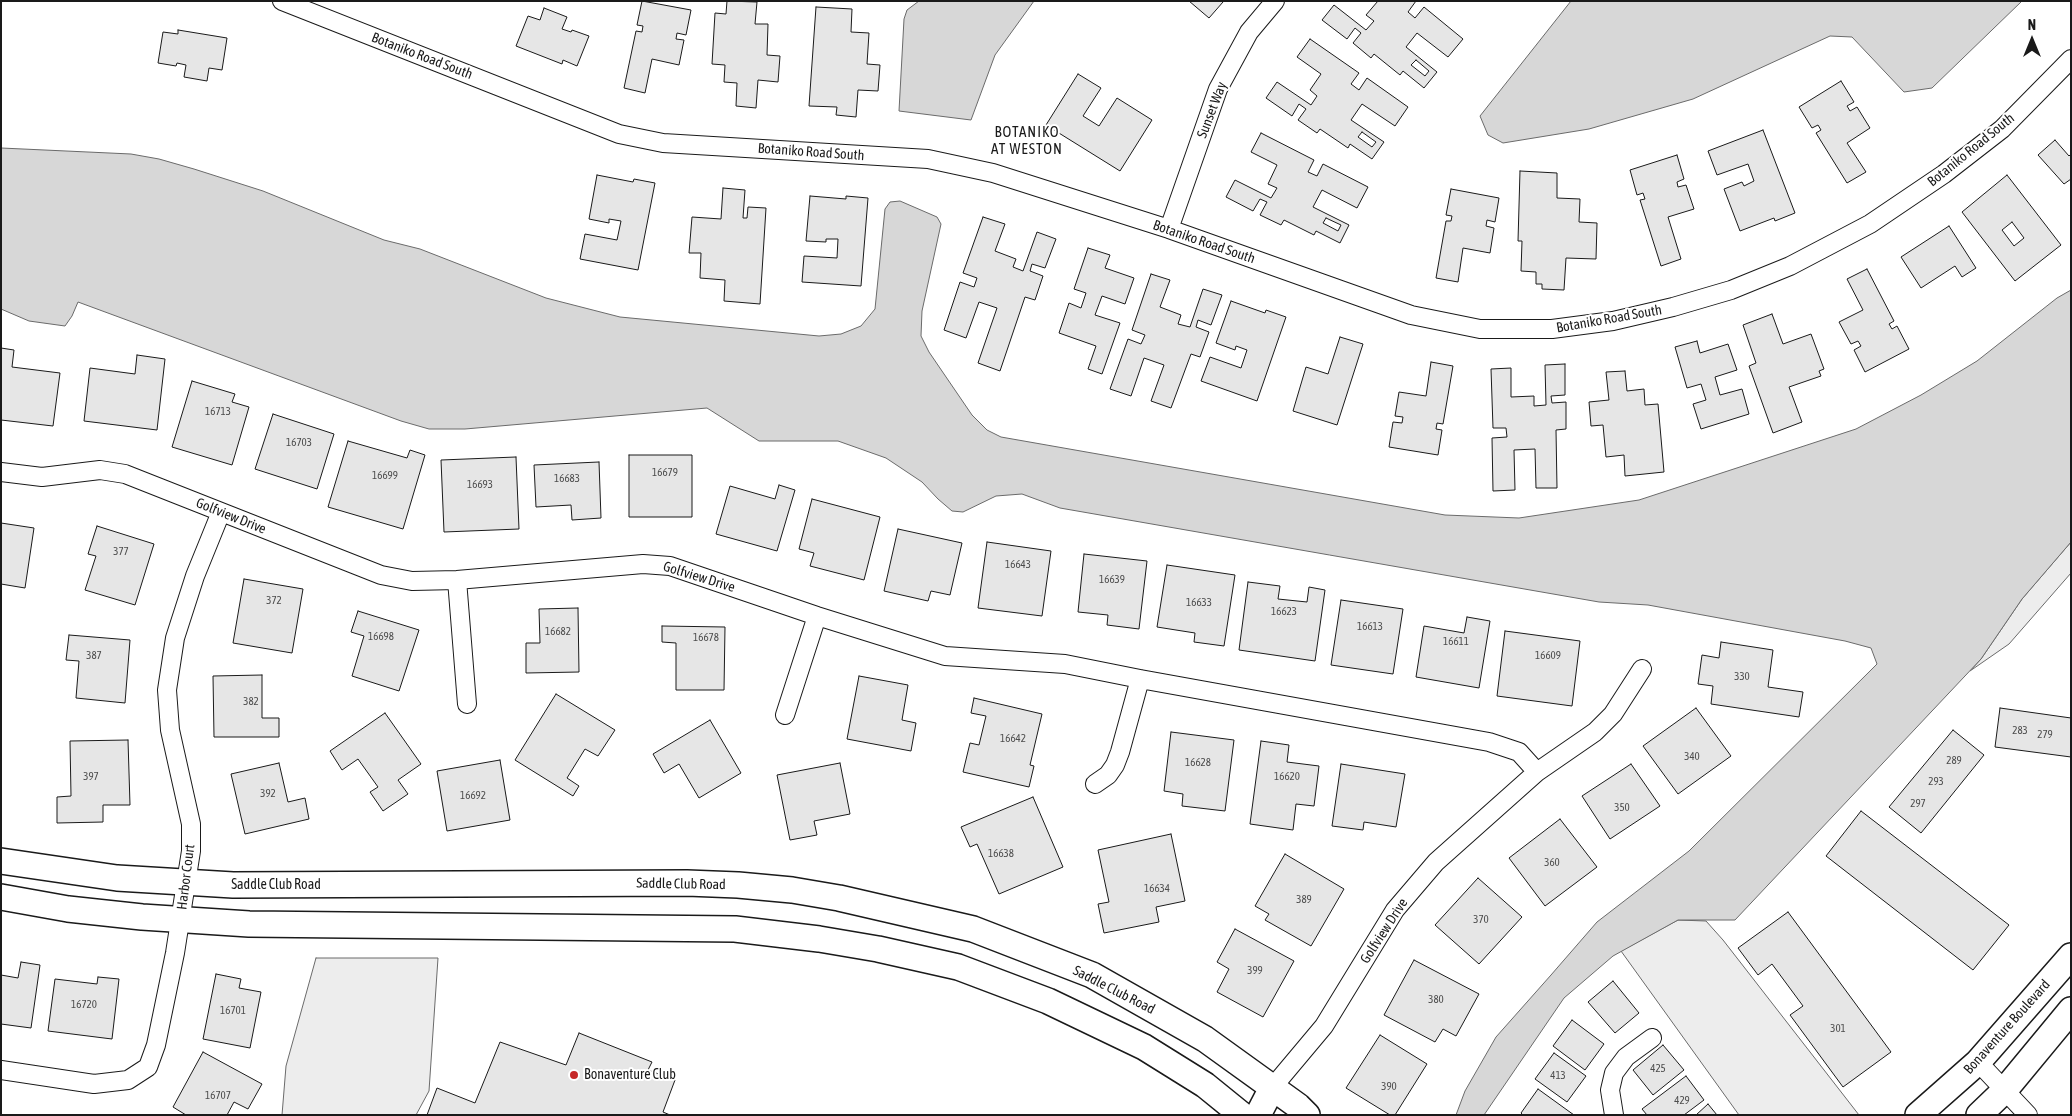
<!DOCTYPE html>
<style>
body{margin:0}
#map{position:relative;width:2072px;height:1116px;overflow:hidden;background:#fff;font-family:"Asap Condensed",sans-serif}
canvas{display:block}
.frame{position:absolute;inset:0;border:2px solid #1a1a1a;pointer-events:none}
.north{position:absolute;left:2007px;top:15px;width:50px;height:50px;-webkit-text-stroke:4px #fff;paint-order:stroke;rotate:0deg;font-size:14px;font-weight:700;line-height:20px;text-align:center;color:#1a1a1a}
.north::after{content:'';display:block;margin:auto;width:18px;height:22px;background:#1a1a1a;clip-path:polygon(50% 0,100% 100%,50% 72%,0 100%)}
</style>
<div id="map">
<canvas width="2072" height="1116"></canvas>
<div class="frame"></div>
<div class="north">N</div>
</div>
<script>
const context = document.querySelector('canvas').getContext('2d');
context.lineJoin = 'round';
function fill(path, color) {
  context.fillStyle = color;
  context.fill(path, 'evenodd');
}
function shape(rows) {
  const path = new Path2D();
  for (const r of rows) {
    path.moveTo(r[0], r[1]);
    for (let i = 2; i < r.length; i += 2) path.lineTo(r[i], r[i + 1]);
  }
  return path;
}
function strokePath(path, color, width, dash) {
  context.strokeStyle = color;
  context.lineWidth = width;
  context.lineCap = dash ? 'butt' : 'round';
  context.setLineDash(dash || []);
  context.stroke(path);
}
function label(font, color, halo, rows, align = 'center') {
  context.font = font + ' "Asap Condensed",sans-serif';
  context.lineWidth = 4;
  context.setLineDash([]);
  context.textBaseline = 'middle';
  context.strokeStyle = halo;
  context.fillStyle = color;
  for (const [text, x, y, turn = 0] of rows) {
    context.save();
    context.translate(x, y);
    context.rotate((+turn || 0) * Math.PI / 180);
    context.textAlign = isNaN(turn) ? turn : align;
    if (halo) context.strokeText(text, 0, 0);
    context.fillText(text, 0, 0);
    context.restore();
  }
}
const built = shape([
 [2071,542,2071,573,2009,644,1970,671,1981,659,2022,599,2071,542],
 [1678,920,1706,921,1723,940,1859,1115,1739,1115,1621,951,1678,920],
 [316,958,438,958,429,1091,416,1115,282,1115,286,1066,316,958]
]);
fill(built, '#ededed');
strokePath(built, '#6a6a6a', 1);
const water = shape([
 [919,1,1034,1,995,55,971,120,899,111,904,19,907,10,919,1],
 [1571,1,2022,1,1932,88,1904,92,1852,37,1830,36,1693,99,1589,129,1503,143,1488,135,1480,116,1571,1],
 [1,148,131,154,159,159,194,169,263,191,384,240,420,249,546,298,620,317,819,336,841,334,861,326,875,309,885,209,890,202,900,201,937,217,941,224,922,311,921,336,929,352,972,415,987,430,1001,437,1445,515,1519,518,1639,500,1856,429,1921,395,1977,361,2057,298,2071,290,2071,542,2022,599,1981,659,1735,920,1678,920,1613,956,1564,998,1484,1115,1456,1115,1465,1091,1496,1037,1551,975,1597,922,1689,851,1877,664,1871,648,1845,641,1648,605,1599,602,1060,508,1022,494,996,496,963,512,952,511,938,499,922,482,886,458,838,441,759,441,707,408,465,429,429,429,401,421,78,302,72,316,65,326,29,321,1,309,1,148]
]);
fill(water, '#d7d7d7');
strokePath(water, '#6a6a6a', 1);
const building = shape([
 [642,1,691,10,686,35,677,33,676,39,684,40,679,65,652,59,645,93,624,88,636,31,642,32,643,26,637,25,642,1],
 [727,1,757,2,755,24,768,24,767,55,780,56,778,82,758,80,756,108,736,106,737,83,724,82,725,65,712,64,715,13,726,14,727,1],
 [1189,1,1222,1,1223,2,1209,18,1189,1],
 [1378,1,1416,1,1408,12,1415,18,1424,7,1463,39,1448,57,1417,33,1406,47,1437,72,1424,88,1403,71,1400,75,1374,54,1371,58,1353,43,1361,33,1355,28,1347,39,1322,20,1334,5,1366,30,1374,21,1366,15,1378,1],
 [1416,60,1429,71,1425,76,1411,65,1416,60],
 [816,7,852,9,851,32,869,33,867,64,880,65,878,91,858,90,856,117,836,115,837,107,809,106,816,7],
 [544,8,567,17,562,29,571,32,572,30,589,36,577,66,563,60,562,64,516,46,528,16,540,20,544,8],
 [178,30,227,38,222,70,209,68,207,81,184,77,186,65,177,63,176,66,158,63,163,32,178,34,178,30],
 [1310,39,1359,73,1351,84,1359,90,1367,78,1408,107,1395,126,1362,104,1351,120,1384,142,1372,159,1350,144,1348,148,1320,129,1317,133,1298,120,1306,109,1299,104,1292,116,1266,98,1277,82,1311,105,1317,96,1310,90,1321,74,1297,57,1310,39],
 [1362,132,1376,142,1372,147,1358,137,1362,132],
 [1078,74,1101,88,1083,116,1099,126,1117,98,1152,120,1120,171,1046,125,1078,74],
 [1841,81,1854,102,1847,106,1850,111,1857,107,1870,128,1847,143,1866,172,1847,183,1816,133,1821,130,1818,125,1812,128,1799,107,1841,81],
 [1763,130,1795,213,1775,221,1774,218,1740,231,1724,189,1742,182,1744,186,1754,181,1748,164,1717,175,1708,151,1763,130],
 [1261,133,1314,160,1308,172,1317,176,1323,164,1368,187,1357,208,1322,190,1313,207,1349,225,1340,243,1316,231,1314,235,1284,220,1281,225,1260,215,1267,202,1260,199,1253,211,1226,197,1235,180,1271,198,1277,188,1268,184,1277,165,1251,152,1261,133],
 [1326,218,1341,225,1338,231,1323,223,1326,218],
 [2055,140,2069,156,2071,154,2071,179,2064,184,2038,155,2055,140],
 [1677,155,1684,179,1677,182,1678,187,1686,185,1694,209,1668,217,1681,259,1661,266,1640,200,1645,199,1643,193,1637,195,1630,170,1677,155],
 [1520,171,1557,173,1557,198,1580,199,1579,222,1597,223,1596,259,1566,258,1564,290,1542,289,1542,284,1536,284,1536,272,1521,271,1522,241,1518,241,1520,171],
 [597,175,633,182,634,179,655,183,638,270,580,259,585,234,617,240,621,221,609,219,609,223,589,219,597,175],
 [2007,175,2061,245,2015,281,1962,212,2007,175],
 [2012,222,2024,238,2014,246,2002,230,2012,222],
 [723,188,745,190,743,218,747,218,748,207,766,208,760,304,724,301,725,280,700,278,701,253,689,253,692,217,721,219,723,188],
 [1451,189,1499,198,1495,222,1487,220,1486,226,1494,228,1490,253,1463,248,1458,282,1436,278,1446,221,1451,221,1452,216,1446,215,1451,189],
 [810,196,846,199,846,196,868,198,861,286,802,282,804,256,837,258,838,239,826,239,826,242,806,241,810,196],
 [983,217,1005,224,995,251,1016,259,1013,267,1023,271,1037,232,1056,239,1045,268,1032,264,1030,271,1043,276,1035,300,1025,297,1000,371,978,363,997,308,979,302,966,338,944,330,960,282,974,287,977,278,963,273,983,217],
 [1949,226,1976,268,1962,277,1955,266,1921,288,1901,257,1949,226],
 [1088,248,1110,255,1105,268,1134,278,1125,304,1102,296,1095,315,1120,323,1102,374,1088,369,1096,346,1059,333,1069,303,1081,308,1086,293,1074,289,1088,248],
 [1867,269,1894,321,1889,324,1892,329,1897,326,1909,349,1865,372,1854,350,1861,346,1858,341,1851,344,1839,322,1863,310,1847,279,1867,269],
 [1151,274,1170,280,1160,307,1181,315,1178,324,1190,327,1203,289,1222,295,1211,325,1198,320,1196,327,1209,332,1200,357,1191,354,1171,408,1151,401,1164,365,1144,358,1131,396,1110,389,1128,339,1141,344,1145,335,1132,330,1151,274],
 [1231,301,1265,313,1266,310,1286,317,1257,401,1201,381,1210,357,1241,368,1247,350,1236,346,1235,350,1216,343,1231,301],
 [1772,314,1783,344,1811,334,1824,369,1819,371,1821,376,1789,387,1802,422,1773,433,1749,366,1756,363,1743,325,1772,314],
 [1340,337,1363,344,1337,425,1293,411,1306,367,1328,374,1340,337],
 [1697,341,1700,353,1728,344,1737,370,1715,377,1720,395,1742,389,1749,414,1701,429,1693,404,1706,400,1701,384,1687,388,1675,347,1697,341],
 [1,348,14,350,12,367,60,373,53,426,1,420,1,348],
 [137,355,165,359,157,430,84,421,90,368,135,374,137,355],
 [1431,362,1453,366,1443,424,1437,423,1436,429,1442,430,1438,455,1389,447,1393,422,1402,423,1403,417,1395,416,1399,392,1426,396,1431,362],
 [1565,364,1565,395,1551,396,1552,403,1566,402,1566,429,1556,430,1557,488,1536,488,1535,449,1514,450,1515,490,1493,491,1492,438,1507,437,1506,428,1493,428,1491,369,1511,368,1511,397,1534,396,1534,406,1546,405,1545,365,1565,364],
 [1625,371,1627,391,1644,389,1645,405,1658,404,1664,472,1625,476,1624,455,1606,457,1603,425,1591,426,1589,402,1609,400,1606,372,1625,371],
 [192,381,235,394,232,402,249,407,232,465,172,447,192,381],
 [273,414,334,434,317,489,255,469,273,414],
 [348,441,407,458,410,450,425,455,403,529,328,507,348,441],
 [629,455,692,455,692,517,629,517,629,455],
 [516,457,519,529,444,532,441,460,516,457],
 [599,462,601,518,572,520,571,505,536,507,534,465,599,462],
 [779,485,795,490,777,551,716,534,730,486,775,499,779,485],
 [812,499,880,517,864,580,810,566,814,553,799,549,812,499],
 [1,523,34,528,25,588,1,584,1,523],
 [97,526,154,544,135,605,85,590,96,556,88,554,97,526],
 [898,529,962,543,950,595,931,591,928,601,884,591,898,529],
 [987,542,1051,551,1042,616,978,608,987,542],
 [1084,554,1147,561,1139,629,1107,625,1108,615,1078,612,1084,554],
 [1167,565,1235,575,1224,646,1194,642,1195,633,1157,627,1167,565],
 [244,579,303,589,292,653,233,643,244,579],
 [1248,582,1280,586,1278,599,1307,602,1309,587,1325,590,1315,661,1239,650,1248,582],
 [1341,600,1403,609,1393,674,1331,665,1341,600],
 [578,608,579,672,526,673,526,643,540,643,539,609,578,608],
 [358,611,419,630,399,691,352,676,364,636,351,632,358,611],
 [1467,617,1490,621,1479,688,1416,677,1424,626,1464,633,1467,617],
 [662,626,725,627,724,690,676,690,676,643,662,642,662,626],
 [1505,631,1580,641,1572,706,1497,696,1505,631],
 [69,635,130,640,125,703,76,698,79,661,66,660,69,635],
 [1721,642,1773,650,1768,687,1803,692,1799,717,1711,704,1713,686,1698,684,1702,655,1719,658,1721,642],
 [262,675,262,718,279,718,279,737,214,737,213,676,262,675],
 [859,676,908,685,902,720,916,723,911,751,847,739,859,676],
 [556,694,615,730,598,756,585,749,567,778,579,786,573,796,515,760,556,694],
 [974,698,1042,714,1030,765,1034,766,1029,787,963,772,970,743,979,745,986,716,971,713,974,698],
 [1696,708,1731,756,1678,794,1643,746,1696,708],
 [2000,708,2071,718,2071,757,1995,747,2000,708],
 [385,713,421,764,398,780,408,794,383,811,370,792,378,787,358,759,342,770,330,751,385,713],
 [710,720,741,773,699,798,679,764,664,773,653,754,710,720],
 [1953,730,1984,755,1921,833,1889,807,1953,730],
 [1171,732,1234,740,1225,811,1182,806,1183,794,1164,791,1171,732],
 [128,740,130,805,103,805,103,822,57,823,57,797,71,796,70,741,128,740],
 [1261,741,1289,745,1287,762,1319,766,1314,806,1296,804,1293,830,1250,824,1261,741],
 [500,760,510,820,447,831,437,771,500,760],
 [279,763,288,802,305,798,309,819,245,834,231,774,279,763],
 [840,763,850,814,814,821,817,835,790,840,777,775,840,763],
 [1341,764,1405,774,1396,827,1364,822,1363,830,1332,826,1341,764],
 [1631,764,1660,806,1610,839,1582,796,1631,764],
 [1033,797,1063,867,999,894,977,844,970,847,961,827,1033,797],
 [1861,811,2009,925,1973,970,1826,856,1861,811],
 [1560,819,1597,867,1545,906,1509,858,1560,819],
 [1171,834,1185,901,1156,907,1159,922,1104,933,1098,904,1109,902,1098,850,1171,834],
 [1285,854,1344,889,1311,946,1265,920,1269,914,1255,906,1285,854],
 [1478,878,1522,917,1479,964,1435,925,1478,878],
 [1788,912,1891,1052,1843,1087,1790,1015,1803,1006,1772,964,1758,975,1738,948,1788,912],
 [1235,929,1294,961,1263,1017,1217,992,1229,969,1217,962,1235,929],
 [1414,960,1479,994,1456,1036,1443,1029,1435,1042,1384,1015,1414,960],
 [21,962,40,965,31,1028,1,1024,1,975,18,978,21,962],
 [216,974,241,979,239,988,261,992,250,1048,203,1039,216,974],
 [98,977,119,979,112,1039,48,1031,55,979,97,984,98,977],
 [1613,981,1639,1013,1615,1033,1588,1002,1613,981],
 [1572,1020,1604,1044,1585,1070,1553,1046,1572,1020],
 [579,1033,652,1062,648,1070,675,1080,663,1112,670,1115,427,1115,437,1088,475,1103,500,1042,566,1065,579,1033],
 [1380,1035,1427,1064,1395,1115,1390,1115,1346,1088,1380,1035],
 [1663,1045,1684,1070,1653,1095,1633,1070,1663,1045],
 [203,1052,262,1084,248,1109,234,1102,227,1115,186,1115,173,1107,203,1052],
 [1554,1053,1586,1076,1567,1102,1535,1079,1554,1053],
 [1686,1076,1704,1100,1684,1115,1647,1115,1642,1109,1686,1076],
 [1538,1089,1574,1115,1523,1115,1521,1113,1538,1089],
 [1708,1104,1717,1115,1696,1115,1708,1104]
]);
fill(building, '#e6e6e6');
strokePath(building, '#1a1a1a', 1);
const street = shape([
 [282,1,619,134,663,143,928,159,993,173,1169,229,1411,315,1480,329,1552,329,1613,321,1673,307,1731,290,1790,266,1870,224,1944,174,2002,129,2071,59],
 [1169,229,1218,89,1249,32,1275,1],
 [1,472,42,477,100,470,125,474,381,575,412,581,457,580,643,564,670,566,817,616,945,656,1065,664,1140,679,1489,742,1519,752,1537,772],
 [457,580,467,704],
 [785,715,817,616],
 [1095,784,1108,775,1115,765,1120,752,1140,679],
 [1978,1062,2028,1115],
 [1,1070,94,1084,128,1080,148,1067,156,1045,175,953,191,851,191,824,170,730,167,690,175,638,195,576,221,512],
 [1272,1088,1324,1026,1395,910,1436,862,1537,772,1595,732,1613,714,1642,669],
 [1614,1115,1610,1090,1614,1073,1626,1057,1652,1038]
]);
const secondary = shape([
 [1,861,117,878,233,885,687,883,738,885,792,890,839,898,973,929,1092,975,1205,1039,1298,1106,1307,1115],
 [1,897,68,909,142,917,249,924,735,929,819,939,878,949,958,967,1048,1001,1144,1047,1205,1085,1242,1115],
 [1258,1115,1272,1088],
 [1918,1115,1978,1062,2071,956],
 [1979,1115,2004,1091,2071,1010]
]);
strokePath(street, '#1a1a1a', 20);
strokePath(secondary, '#1a1a1a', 28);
strokePath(street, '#fff', 18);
strokePath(secondary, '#fff', 25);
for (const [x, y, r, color] of [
 [574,1075,5,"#c62828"]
]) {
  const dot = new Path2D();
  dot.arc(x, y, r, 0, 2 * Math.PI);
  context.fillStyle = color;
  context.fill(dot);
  strokePath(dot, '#fff', 2);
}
label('11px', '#4d4d4d', null, [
 ["16713",218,412],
 ["16703",299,443],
 ["16679",665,473],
 ["16699",385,476],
 ["16683",567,479],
 ["16693",480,485],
 ["377",121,552],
 ["16643",1018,565],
 ["16639",1112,580],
 ["372",274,601],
 ["16633",1199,603],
 ["16623",1284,612],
 ["16613",1370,627],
 ["16682",558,632],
 ["16698",381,637],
 ["16678",706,638],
 ["16611",1456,642],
 ["387",94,656],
 ["16609",1548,656],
 ["330",1742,677],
 ["382",251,702],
 ["283",2020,731],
 ["279",2045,735],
 ["16642",1013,739],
 ["340",1692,757],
 ["289",1954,761],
 ["16628",1198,763],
 ["397",91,777],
 ["16620",1287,777],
 ["293",1936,782],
 ["392",268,794],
 ["16692",473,796],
 ["297",1918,804],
 ["350",1622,808],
 ["16638",1001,854],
 ["360",1552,863],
 ["16634",1157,889],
 ["389",1304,900],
 ["370",1481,920],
 ["399",1255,971],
 ["380",1436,1000],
 ["16720",84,1005],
 ["16701",233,1011],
 ["301",1838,1029],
 ["425",1658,1069],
 ["413",1558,1076],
 ["390",1389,1087],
 ["16707",218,1096],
 ["429",1682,1101]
]);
label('14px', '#1a1a1a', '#fff', [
 ["Botaniko Road South",422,56,21],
 ["Sunset Way",1212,110,-69],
 ["Botaniko Road South",1971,150,-39],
 ["Botaniko Road South",811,152,4],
 ["Botaniko Road South",1204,242,19],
 ["Botaniko Road South",1609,319,-10],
 ["Golfview Drive",231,516,22],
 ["Golfview Drive",699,577,17],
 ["Harbor Court",186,877,-83],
 ["Saddle Club Road",681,884,1],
 ["Saddle Club Road",276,885],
 ["Golfview Drive",1384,931,-57],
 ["Saddle Club Road",1114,990,27],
 ["Bonaventure Boulevard",2007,1027,-48]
]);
label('14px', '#1a1a1a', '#fff', [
 ["Bonaventure Club",584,1075]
], 'left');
context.letterSpacing = '1px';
label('15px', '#1a1a1a', '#fff', [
 ["BOTANIKO",1027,132],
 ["AT WESTON",1027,149]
]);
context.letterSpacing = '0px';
</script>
